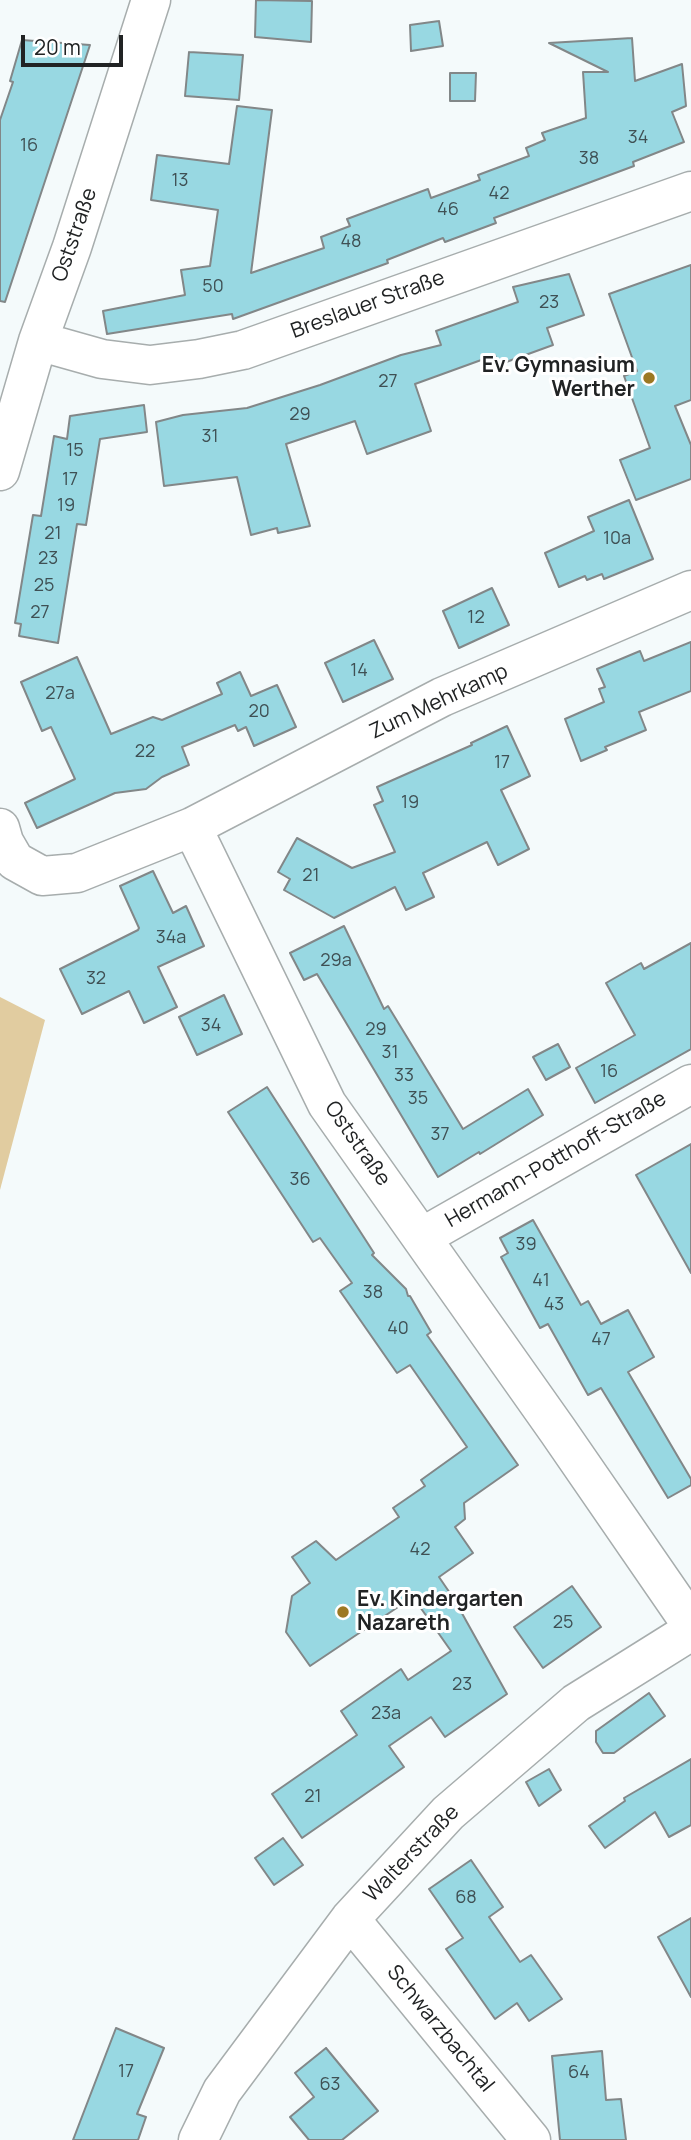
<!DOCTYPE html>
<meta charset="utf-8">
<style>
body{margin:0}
#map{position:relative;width:691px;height:2140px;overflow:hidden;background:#f4fafb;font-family:Manrope,sans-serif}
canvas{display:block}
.scale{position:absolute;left:21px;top:35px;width:102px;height:32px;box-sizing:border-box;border:4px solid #212324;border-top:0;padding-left:9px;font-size:21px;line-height:24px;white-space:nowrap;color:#212324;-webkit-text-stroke:5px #fff;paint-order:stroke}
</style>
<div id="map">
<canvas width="691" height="2140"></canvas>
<div class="scale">20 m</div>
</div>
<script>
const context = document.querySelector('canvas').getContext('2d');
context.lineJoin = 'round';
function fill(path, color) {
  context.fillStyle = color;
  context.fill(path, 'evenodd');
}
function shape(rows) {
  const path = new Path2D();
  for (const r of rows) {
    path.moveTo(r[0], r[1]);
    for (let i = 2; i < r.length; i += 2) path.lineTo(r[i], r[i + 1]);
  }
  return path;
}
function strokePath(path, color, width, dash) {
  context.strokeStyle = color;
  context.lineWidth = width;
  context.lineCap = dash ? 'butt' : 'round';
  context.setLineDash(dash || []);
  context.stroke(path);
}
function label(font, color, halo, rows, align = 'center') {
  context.font = font + ' Manrope,sans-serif';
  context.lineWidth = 6;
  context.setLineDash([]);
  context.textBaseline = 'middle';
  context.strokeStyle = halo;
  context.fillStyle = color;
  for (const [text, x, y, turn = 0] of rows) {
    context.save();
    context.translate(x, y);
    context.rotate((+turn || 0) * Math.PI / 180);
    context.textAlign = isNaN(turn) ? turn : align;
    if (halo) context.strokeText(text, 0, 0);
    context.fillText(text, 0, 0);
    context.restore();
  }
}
fill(shape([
 [0,997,45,1020,0,1190]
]), '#e1cca0');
const building = shape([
 [256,0,312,1,311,42,255,37,256,0],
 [439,21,443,46,411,51,410,25,439,21],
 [632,38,635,81,682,64,686,106,672,112,684,142,633,162,634,166,494,218,496,223,445,242,443,238,387,260,388,263,233,319,232,314,107,334,103,311,185,295,181,270,210,266,218,210,151,200,157,155,229,164,237,106,272,110,251,273,324,248,321,237,350,226,347,219,428,189,431,198,480,180,478,175,529,156,526,148,545,140,542,133,586,118,583,72,608,72,549,43,632,38],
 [22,40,90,45,5,302,0,301,0,120,13,82,10,81,22,40],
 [189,52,243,55,239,100,185,96,189,52],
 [450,73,476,73,475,101,450,101,450,73],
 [691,265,691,400,675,406,691,445,691,479,636,500,620,460,650,448,624,376,637,371,609,294,691,265],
 [569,274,584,315,547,328,553,345,498,365,495,355,415,384,431,431,367,454,355,421,286,444,310,526,278,533,277,528,251,535,237,477,164,486,156,422,183,415,247,408,320,385,401,355,441,345,436,331,518,302,513,287,569,274],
 [144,405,147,432,100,439,86,525,77,524,58,643,19,636,21,624,15,623,33,515,41,516,54,436,67,439,70,416,144,405],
 [629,500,653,559,604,579,602,574,587,580,585,576,559,587,545,553,594,531,588,517,629,500],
 [492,588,509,625,459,648,443,611,492,588],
 [374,640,393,679,343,702,325,663,374,640],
 [691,642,691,691,639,712,646,730,605,747,607,750,581,761,565,719,604,702,599,689,605,687,597,669,640,651,644,661,691,642],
 [77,657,111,734,153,717,162,720,222,694,217,683,240,672,251,696,277,685,296,727,254,746,246,727,238,731,235,725,182,747,189,765,162,777,146,789,115,793,37,828,25,803,75,779,51,727,42,731,21,682,77,657],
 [507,726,530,776,501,790,529,849,498,865,487,842,423,873,434,897,406,910,395,887,334,918,284,890,290,879,278,872,297,838,352,868,395,852,374,805,383,801,377,787,472,745,471,743,507,726],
 [153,871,173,913,186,906,204,946,158,967,177,1007,144,1023,129,991,82,1014,60,969,138,930,139,928,120,886,153,871],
 [344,926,384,1009,388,1006,463,1129,528,1089,543,1115,480,1154,479,1152,438,1177,317,974,304,980,290,953,344,926],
 [691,943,691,1049,595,1103,576,1068,635,1035,606,983,641,963,644,969,691,943],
 [224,995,242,1034,197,1055,179,1017,224,995],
 [558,1044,570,1067,546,1080,533,1057,558,1044],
 [267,1087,374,1253,372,1255,406,1289,408,1296,410,1296,431,1332,427,1335,518,1465,464,1503,465,1519,455,1527,473,1553,439,1577,454,1599,507,1694,445,1737,431,1717,389,1746,404,1767,302,1838,272,1794,357,1735,341,1711,401,1669,408,1680,451,1651,413,1597,310,1666,286,1632,292,1596,310,1583,292,1557,316,1541,336,1560,399,1517,393,1508,425,1486,421,1480,467,1447,410,1365,397,1373,340,1291,352,1283,320,1238,313,1242,228,1112,267,1087],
 [691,1144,691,1273,636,1175,691,1144],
 [533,1220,581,1305,588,1301,601,1324,628,1310,654,1357,628,1372,691,1479,691,1485,668,1498,601,1388,588,1395,548,1324,540,1328,501,1257,508,1253,500,1238,533,1220],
 [572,1586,601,1627,543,1668,514,1627,572,1586],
 [649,1693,665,1716,614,1753,603,1753,596,1742,596,1731,649,1693],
 [691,1759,691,1825,669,1837,655,1812,605,1848,589,1826,625,1801,624,1798,691,1759],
 [549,1769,561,1790,539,1806,526,1782,549,1769],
 [283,1838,303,1865,274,1885,255,1858,283,1838],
 [471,1860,503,1907,489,1917,520,1962,531,1955,562,1999,529,2021,517,2003,495,2019,446,1949,463,1938,429,1889,471,1860],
 [691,1918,691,1997,658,1937,691,1918],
 [116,2028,164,2048,137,2114,146,2117,138,2140,73,2140,116,2028],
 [326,2048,378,2111,342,2140,309,2140,290,2117,314,2097,295,2073,326,2048],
 [602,2051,606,2100,621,2099,626,2140,560,2140,552,2056,602,2051]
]);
fill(building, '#98d8e2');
strokePath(building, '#828788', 2);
const minor = shape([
 [38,341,102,359,150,365,199,359,243,350,691,191],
 [0,471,38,341,72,247,151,0],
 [192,827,442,697,691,590],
 [0,828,4,842,15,861,42,876,77,873,192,827,327,1104,558,1431,691,1624],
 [422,1237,691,1084],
 [350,1919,531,2140],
 [198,2140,222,2091,350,1919,448,1813,576,1703,691,1631]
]);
strokePath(minor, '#a7adad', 41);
strokePath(minor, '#fff', 38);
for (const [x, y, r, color] of [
 [649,378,7,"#9c7823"],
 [343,1612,7,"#9c7823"]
]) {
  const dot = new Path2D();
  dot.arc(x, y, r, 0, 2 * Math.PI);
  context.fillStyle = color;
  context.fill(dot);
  strokePath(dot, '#fff', 2.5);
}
label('18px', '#3f5054', null, [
 ["34",638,138],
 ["16",29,146],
 ["38",589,159],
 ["13",180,181],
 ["42",499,194],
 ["46",448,210],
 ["48",351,242],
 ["50",213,287],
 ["23",549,303],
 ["27",388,382],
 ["29",300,415],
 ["31",210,437],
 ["15",75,451],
 ["17",70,480],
 ["19",66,506],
 ["21",53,534],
 ["10a",617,539],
 ["23",48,559],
 ["25",44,586],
 ["27",40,613],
 ["12",476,618],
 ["14",359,671],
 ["27a",60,694],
 ["20",259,712],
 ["22",145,752],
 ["17",502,763],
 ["19",410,803],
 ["21",311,876],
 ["34a",171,938],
 ["29a",336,961],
 ["32",96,979],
 ["34",211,1026],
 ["29",376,1030],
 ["31",390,1053],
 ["16",609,1072],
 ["33",404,1076],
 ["35",418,1099],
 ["37",440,1135],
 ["36",300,1180],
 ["39",526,1245],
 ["41",541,1281],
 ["38",373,1293],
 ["43",554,1305],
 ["40",398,1329],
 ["47",601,1340],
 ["42",420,1550],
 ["25",563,1623],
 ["23",462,1685],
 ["23a",386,1714],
 ["21",313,1797],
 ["68",466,1898],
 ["17",126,2072],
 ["64",579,2073],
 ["63",330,2085]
]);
label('21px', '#212324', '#fff', [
 ["Oststraße",75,235,-71],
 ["Breslauer Straße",368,305,-20],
 ["Zum Mehrkamp",439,702,-25],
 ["Oststraße",357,1144,55],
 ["Hermann-Potthoff-Straße",556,1160,-30],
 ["Walterstraße",412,1854,-46],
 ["Schwarzbachtal",440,2029,51]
]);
label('bold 21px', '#212324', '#fff', [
 ["Ev. Gymnasium",635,366],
 ["Werther",635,390],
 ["Ev. Kindergarten",357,1600,"left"],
 ["Nazareth",357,1624,"left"]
], 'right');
</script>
